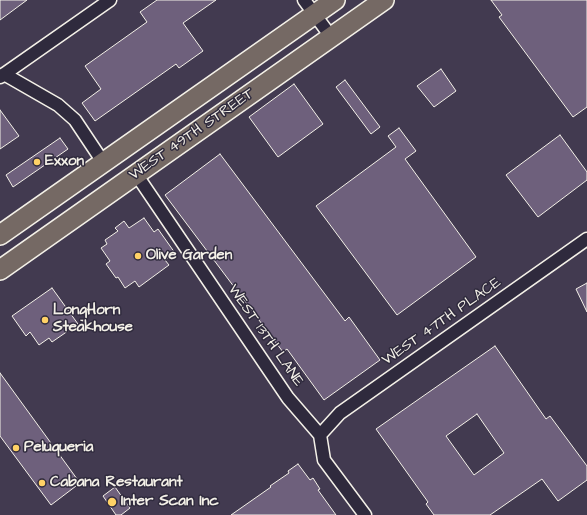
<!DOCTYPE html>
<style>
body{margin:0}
canvas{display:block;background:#423a50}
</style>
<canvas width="587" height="515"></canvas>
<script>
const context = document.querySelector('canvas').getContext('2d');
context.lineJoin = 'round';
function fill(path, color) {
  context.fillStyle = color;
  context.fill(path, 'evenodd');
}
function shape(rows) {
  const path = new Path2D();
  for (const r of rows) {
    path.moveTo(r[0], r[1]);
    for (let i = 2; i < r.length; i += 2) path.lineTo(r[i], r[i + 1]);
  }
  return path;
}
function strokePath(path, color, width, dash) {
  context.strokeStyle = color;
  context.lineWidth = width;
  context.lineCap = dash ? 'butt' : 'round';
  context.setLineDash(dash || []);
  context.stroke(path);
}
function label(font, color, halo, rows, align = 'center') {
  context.font = font + ' "Architects Daughter",sans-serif';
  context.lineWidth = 3;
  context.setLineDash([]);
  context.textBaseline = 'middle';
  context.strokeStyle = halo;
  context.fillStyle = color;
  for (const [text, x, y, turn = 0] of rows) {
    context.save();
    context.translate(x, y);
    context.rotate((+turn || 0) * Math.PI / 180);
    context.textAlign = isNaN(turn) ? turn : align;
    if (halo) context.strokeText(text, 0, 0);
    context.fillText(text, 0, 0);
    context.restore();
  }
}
const building = shape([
 [0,0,27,0,0,20,0,0],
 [157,0,216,0,183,23,203,51,179,68,176,64,95,121,82,103,101,89,85,66,147,22,140,12,157,0],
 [491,0,587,0,587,107,573,117,499,17,502,15,491,0],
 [441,69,456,91,434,107,417,86,441,69],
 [345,80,380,127,371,134,336,87,345,80],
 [294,84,323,124,278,157,249,117,294,84],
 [0,110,19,136,0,149,0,110],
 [399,128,416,151,405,159,476,257,397,315,316,206,396,147,388,136,399,128],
 [560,135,587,172,587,180,538,217,506,175,560,135],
 [60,138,68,149,13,187,6,175,60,138],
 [220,154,345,321,349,317,380,360,324,400,287,349,283,352,165,195,220,154],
 [144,218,154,232,158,229,175,253,165,260,169,265,139,287,135,281,125,288,118,277,116,278,106,264,110,261,101,248,107,244,105,240,118,231,115,228,124,221,129,228,144,218],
 [587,283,587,312,576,289,587,283],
 [52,288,78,324,52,342,49,338,39,345,30,332,26,336,12,316,52,288],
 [495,346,546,419,550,416,587,466,587,480,558,501,542,479,490,515,434,515,426,504,428,502,376,429,495,346],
 [477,414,504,453,474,475,446,436,477,414],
 [0,373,80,483,51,505,0,436,0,373],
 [298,464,310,480,313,478,320,489,318,490,336,515,231,515,271,487,270,486,289,473,288,471,298,464],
 [115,487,130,508,121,515,116,515,103,496,115,487]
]);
fill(building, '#6e607c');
strokePath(building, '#f4f1e8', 1);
const street = shape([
 [304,0,332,38],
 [4,74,58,105,75,120,103,162],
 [0,77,110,0],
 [136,174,288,398,320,435,324,460,365,515],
 [320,435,340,413,587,239]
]);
const primary = shape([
 [0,235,335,0],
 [0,270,384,0]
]);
strokePath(street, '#f4f1e8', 15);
strokePath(primary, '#f4f1e8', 22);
strokePath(street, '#2f2a3d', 12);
strokePath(primary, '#756964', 19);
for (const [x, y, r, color] of [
 [37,162,4,"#ffd166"],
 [138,256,4,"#ffd166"],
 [45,320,4,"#ffd166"],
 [16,448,4,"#ffd166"],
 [42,483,4,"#ffd166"],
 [112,502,5,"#ffd166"]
]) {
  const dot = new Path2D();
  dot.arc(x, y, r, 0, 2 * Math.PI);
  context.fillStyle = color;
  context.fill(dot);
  strokePath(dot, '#2f2a3d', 1.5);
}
label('15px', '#f4f1e8', '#2f2a3d', [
 ["WEST 49TH STREET",192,135,-35],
 ["WEST 47TH PLACE",442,322,-35],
 ["WEST 13TH LANE",265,336,55]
]);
label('bold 15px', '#f4f1e8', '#2f2a3d', [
 ["Exxon",45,162],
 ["Olive Garden",146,256],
 ["LongHorn",53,311],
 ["Steakhouse",53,328],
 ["Peluqueria",24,448],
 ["Cabana Restaurant",50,483],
 ["Inter Scan Inc",121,502]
], 'left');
</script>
